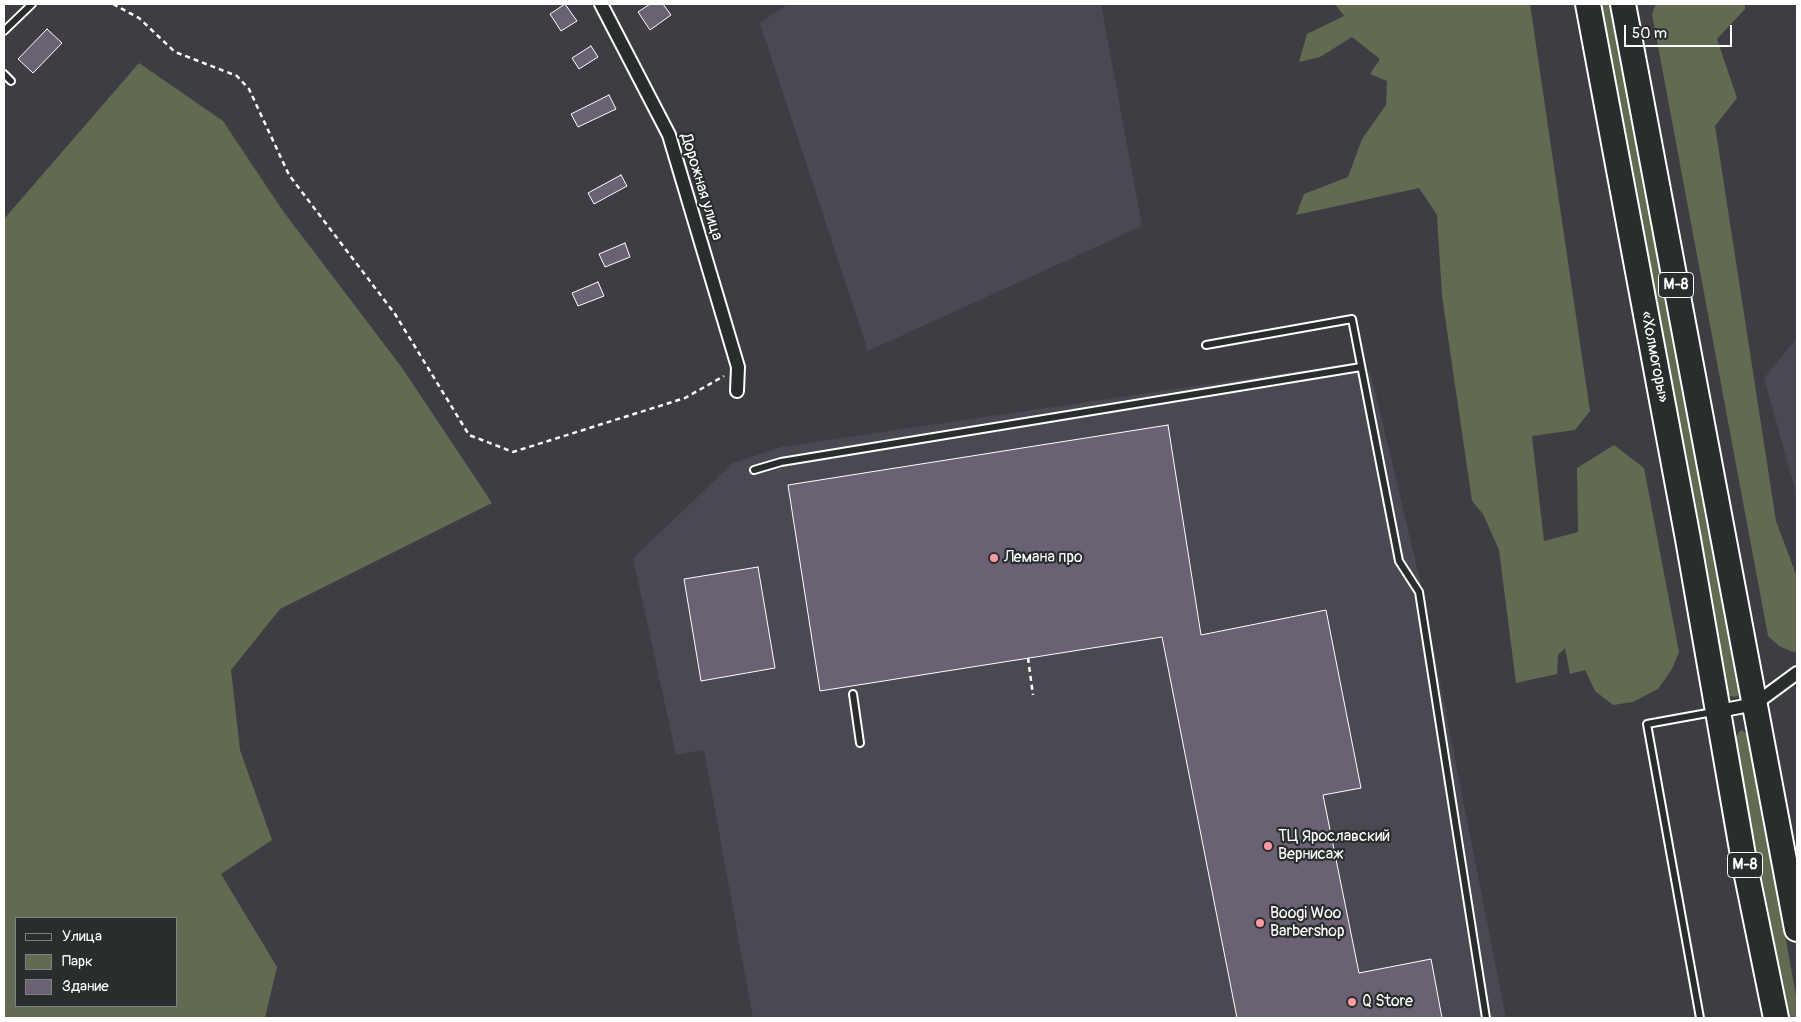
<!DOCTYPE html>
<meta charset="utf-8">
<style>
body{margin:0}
#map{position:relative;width:1801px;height:1022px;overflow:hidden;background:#3d3d43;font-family:Pangolin,sans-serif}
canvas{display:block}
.frame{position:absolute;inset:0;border:5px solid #fff;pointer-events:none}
.legend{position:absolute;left:15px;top:917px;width:162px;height:90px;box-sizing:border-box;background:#2a2d2e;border:1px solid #7f8182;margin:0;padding:6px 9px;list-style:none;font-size:15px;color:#fff}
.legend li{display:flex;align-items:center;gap:10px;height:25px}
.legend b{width:25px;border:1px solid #7f8182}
.scale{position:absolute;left:1624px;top:25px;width:108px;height:22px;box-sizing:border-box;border:2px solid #fff;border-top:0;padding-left:6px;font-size:15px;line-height:18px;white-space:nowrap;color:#fff;-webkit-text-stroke:4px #2a2d2e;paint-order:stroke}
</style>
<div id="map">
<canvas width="1801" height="1022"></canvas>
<div class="frame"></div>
<ul class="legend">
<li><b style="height:6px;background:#2a2d2e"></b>Улица</li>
<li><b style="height:14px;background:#626b51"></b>Парк</li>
<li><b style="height:14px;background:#6a6273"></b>Здание</li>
</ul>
<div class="scale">50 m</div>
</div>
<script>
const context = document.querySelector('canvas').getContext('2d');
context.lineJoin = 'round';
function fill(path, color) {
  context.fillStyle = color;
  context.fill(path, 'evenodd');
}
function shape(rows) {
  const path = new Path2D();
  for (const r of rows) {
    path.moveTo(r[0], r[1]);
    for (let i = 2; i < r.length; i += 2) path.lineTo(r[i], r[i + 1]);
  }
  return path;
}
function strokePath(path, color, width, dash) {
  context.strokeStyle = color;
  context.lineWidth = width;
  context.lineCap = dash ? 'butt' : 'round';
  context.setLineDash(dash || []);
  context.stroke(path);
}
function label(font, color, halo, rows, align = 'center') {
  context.font = font + ' Pangolin,sans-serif';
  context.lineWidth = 4.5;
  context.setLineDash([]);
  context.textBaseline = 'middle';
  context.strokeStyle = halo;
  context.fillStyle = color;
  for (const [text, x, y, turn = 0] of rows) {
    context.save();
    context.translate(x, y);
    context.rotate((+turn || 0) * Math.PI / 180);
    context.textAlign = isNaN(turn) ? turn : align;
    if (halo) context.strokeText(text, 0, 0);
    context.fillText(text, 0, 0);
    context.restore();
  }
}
fill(shape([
 [788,4,1101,4,1142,226,868,351,760,23],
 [1797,338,1797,497,1764,378],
 [1352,363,1364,366,1371,374,1420,580,1506,1018,753,1018,704,750,676,755,633,558,733,463,781,447]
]), '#4a4851');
fill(shape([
 [1335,4,1530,4,1590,411,1575,430,1532,436,1544,541,1578,532,1577,468,1614,445,1644,468,1679,652,1672,669,1658,689,1633,702,1613,705,1595,691,1585,670,1570,674,1565,648,1558,655,1557,674,1516,683,1499,550,1483,514,1472,501,1442,296,1437,215,1419,188,1296,215,1304,194,1348,177,1362,139,1386,105,1387,81,1370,74,1380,59,1352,37,1320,57,1299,62,1307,34,1344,16],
 [1597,4,1611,4,1739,690,1738,696,1734,697,1728,695,1727,691],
 [1656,4,1745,4,1745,9,1717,39,1737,98,1715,126,1776,521,1797,577,1797,651,1793,652,1779,646,1768,636,1652,14],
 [139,63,223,121,283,211,403,369,492,503,280,609,231,670,240,750,272,840,221,874,277,967,265,1018,4,1018,4,219],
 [16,918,176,918,176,1006,16,1006],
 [1741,730,1749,735,1797,1001,1797,1018,1789,1018,1735,738]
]), '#626b51');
const building = shape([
 [565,4,577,21,561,31,550,14,565,4],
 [650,4,663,4,671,15,650,30,638,12,650,4],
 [47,29,62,43,33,73,18,59,47,29],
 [591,46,598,57,579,69,572,58,591,46],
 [609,95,616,109,578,127,571,114,609,95],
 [621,175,627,186,594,204,588,193,621,175],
 [625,243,630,257,605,267,599,254,625,243],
 [598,282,604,296,578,306,572,293,598,282],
 [1168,425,1201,635,1326,610,1361,788,1323,795,1359,973,1431,959,1442,1018,1237,1018,1162,637,820,691,788,485,1168,425],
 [758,567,775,668,701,681,684,579,758,567]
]);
fill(building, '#6a6273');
strokePath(building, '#fff', 1);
const lane = shape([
 [4,31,32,4],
 [4,74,11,81],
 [1206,345,1352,319,1399,561,1419,592,1486,1018],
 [754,470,781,462,1361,367],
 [853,694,860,743],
 [1700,1018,1647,724,1713,712]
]);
const street = shape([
 [601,4,669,135,738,367,737,391],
 [1719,711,1755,704,1797,673]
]);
const highway = shape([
 [1588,4,1688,539,1744,861,1776,1018],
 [1623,4,1797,929]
]);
strokePath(lane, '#fff', 10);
strokePath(street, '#fff', 16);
strokePath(highway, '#fff', 28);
strokePath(shape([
 [113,4,139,18,175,52,237,76,249,89,289,175,395,314,469,435,513,452,685,398,724,376],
 [1028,658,1033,695]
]), '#fff', 2.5, [5, 4]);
strokePath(lane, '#2a2d2e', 6);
strokePath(street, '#2a2d2e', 12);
strokePath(highway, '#2a2d2e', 24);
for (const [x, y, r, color] of [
 [994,558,5,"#ff9aa2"],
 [1268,846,5,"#ff9aa2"],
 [1260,923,5,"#ff9aa2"],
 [1352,1002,5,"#ff9aa2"]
]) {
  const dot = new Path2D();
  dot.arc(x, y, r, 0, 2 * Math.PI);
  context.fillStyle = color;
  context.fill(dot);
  strokePath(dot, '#2a2d2e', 2);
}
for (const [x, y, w] of [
 [1676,285,35],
 [1745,865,35]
]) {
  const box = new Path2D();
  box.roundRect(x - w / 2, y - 12.5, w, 25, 4);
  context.fillStyle = '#2a2d2e';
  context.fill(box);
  strokePath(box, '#fff', 1);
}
label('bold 15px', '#fff', null, [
 ["М-8",1676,285],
 ["М-8",1745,865]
]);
label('16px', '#fff', '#2a2d2e', [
 ["Дорожная улица",701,187,73],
 ["«Холмогоры»",1654,357,79]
]);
label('16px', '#fff', '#2a2d2e', [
 ["Лемана про",1004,558],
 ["ТЦ Ярославский",1278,837],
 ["Вернисаж",1278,855],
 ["Boogi Woo",1270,914],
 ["Barbershop",1270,932],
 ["Q Store",1362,1002]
], 'left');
</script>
